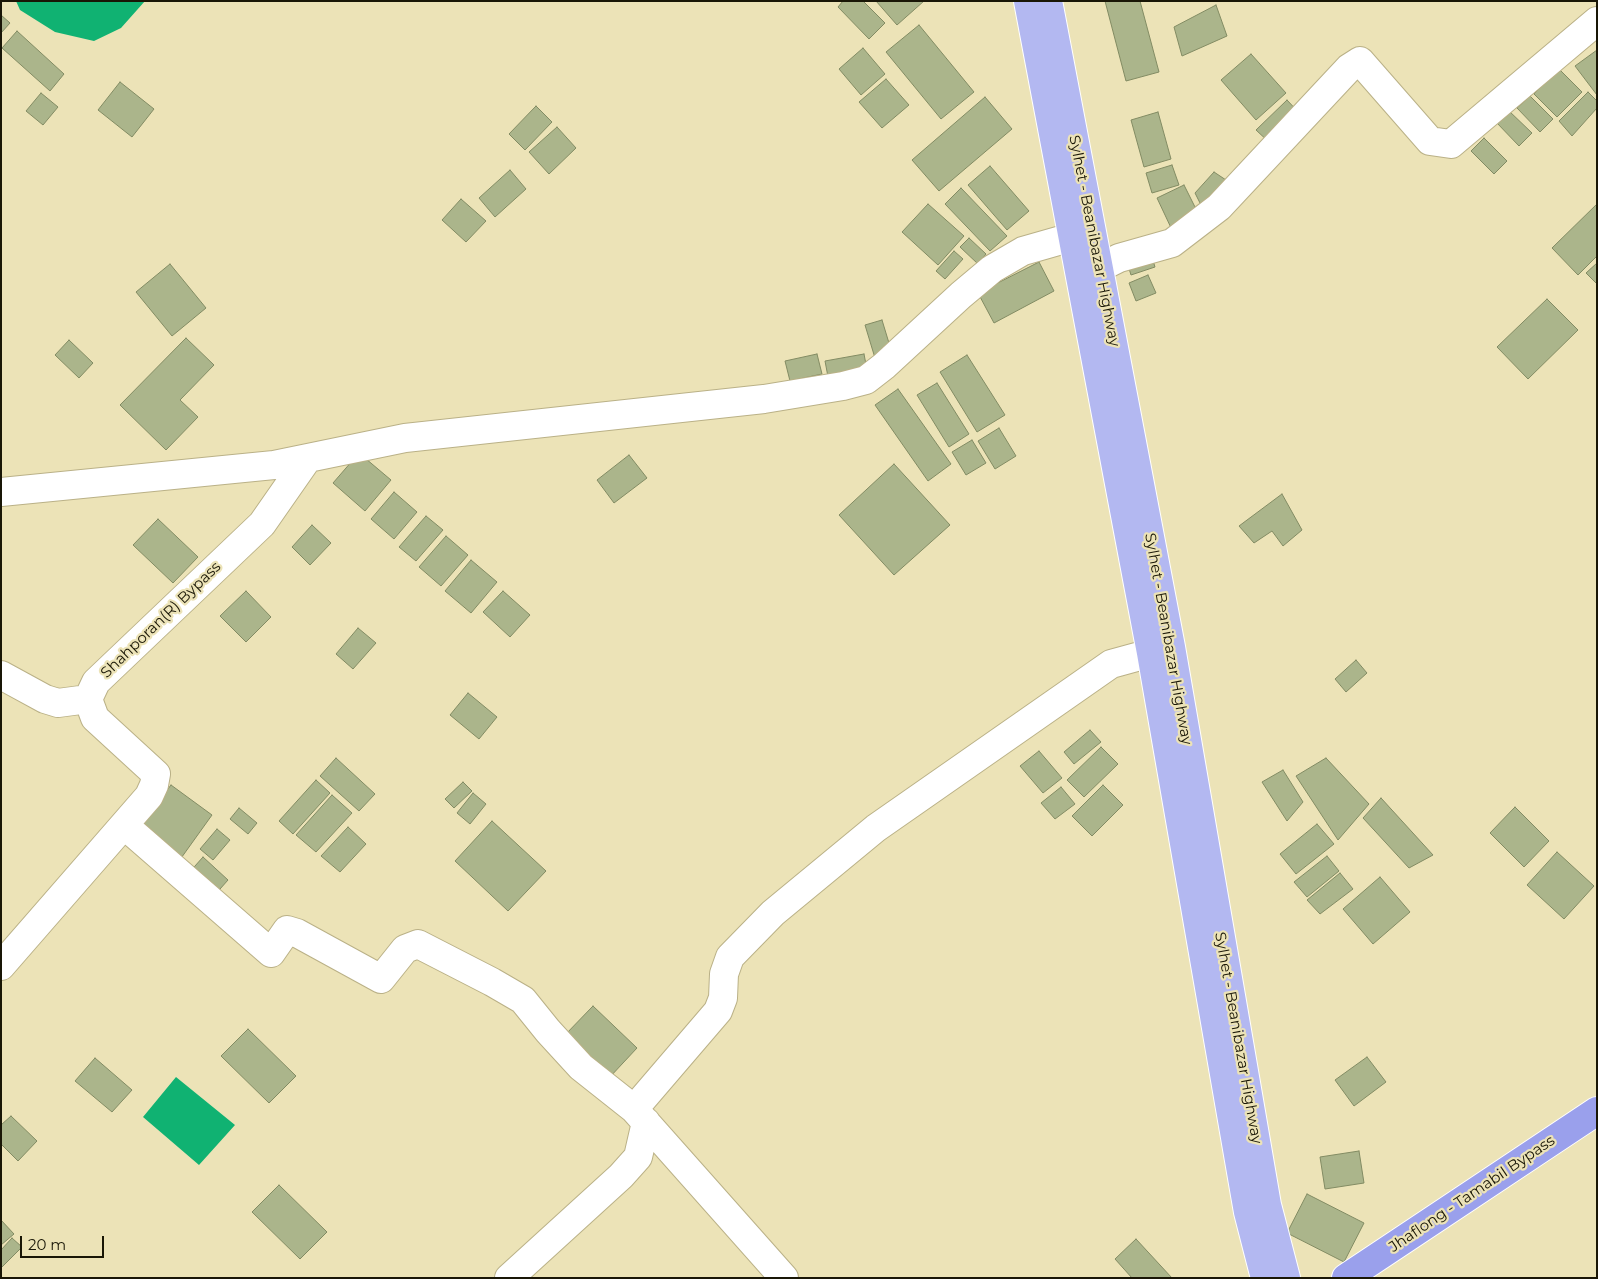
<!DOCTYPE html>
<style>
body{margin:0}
#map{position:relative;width:1598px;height:1279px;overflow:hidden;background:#ece3b7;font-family:Montserrat,sans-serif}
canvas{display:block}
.frame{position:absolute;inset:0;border:2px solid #191606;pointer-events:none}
.scale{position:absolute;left:20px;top:1236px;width:84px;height:22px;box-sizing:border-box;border:2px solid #191606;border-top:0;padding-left:6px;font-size:15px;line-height:18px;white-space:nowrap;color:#191606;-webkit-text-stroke:4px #ece3b7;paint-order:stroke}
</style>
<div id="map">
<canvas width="1598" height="1279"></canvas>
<div class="frame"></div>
<div class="scale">20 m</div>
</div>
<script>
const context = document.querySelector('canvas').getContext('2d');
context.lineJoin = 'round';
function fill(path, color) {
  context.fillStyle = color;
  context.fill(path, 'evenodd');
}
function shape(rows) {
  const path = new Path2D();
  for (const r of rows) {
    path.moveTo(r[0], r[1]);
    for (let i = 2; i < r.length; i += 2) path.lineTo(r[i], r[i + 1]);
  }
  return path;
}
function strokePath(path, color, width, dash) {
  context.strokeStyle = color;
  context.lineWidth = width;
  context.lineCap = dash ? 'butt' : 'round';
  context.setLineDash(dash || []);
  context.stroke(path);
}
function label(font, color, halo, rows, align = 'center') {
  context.font = font + ' Montserrat,sans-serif';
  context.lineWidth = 4.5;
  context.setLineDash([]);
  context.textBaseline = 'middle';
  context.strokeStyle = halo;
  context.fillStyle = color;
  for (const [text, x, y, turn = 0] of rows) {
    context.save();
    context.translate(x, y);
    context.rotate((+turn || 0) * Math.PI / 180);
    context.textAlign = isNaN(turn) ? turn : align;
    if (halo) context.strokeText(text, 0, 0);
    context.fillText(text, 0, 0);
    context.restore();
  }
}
fill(shape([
 [16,1,145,1,121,28,94,41,55,32,20,10],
 [176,1077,235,1125,199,1165,143,1117]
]), '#10b272');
const building = shape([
 [843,1,863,1,885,23,869,39,838,7,843,1],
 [876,1,924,1,897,25,876,1],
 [1105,1,1140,1,1159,72,1126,81,1105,1],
 [1216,5,1227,36,1182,56,1174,27,1216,5],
 [1,15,10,23,1,33,1,15],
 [919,25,974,92,941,119,886,52,919,25],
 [17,31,64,74,50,91,2,48,17,31],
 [863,48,885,74,861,95,839,69,863,48],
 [1597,50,1597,95,1575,66,1597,50],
 [1251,54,1286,93,1256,120,1221,80,1251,54],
 [1559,69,1582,92,1557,117,1534,94,1559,69],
 [886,79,909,105,882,128,859,102,886,79],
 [120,82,154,109,132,137,98,110,120,82],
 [1588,92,1597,101,1597,108,1572,136,1559,121,1588,92],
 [41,93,58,107,43,125,26,111,41,93],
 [1530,96,1553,119,1540,132,1517,108,1530,96],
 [985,97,1012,129,939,191,912,160,985,97],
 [1287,100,1301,115,1271,144,1256,130,1287,100],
 [536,106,552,122,525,150,509,134,536,106],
 [1508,110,1532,133,1519,146,1496,122,1508,110],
 [1158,112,1171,159,1144,167,1131,120,1158,112],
 [557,127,576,148,549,174,529,152,557,127],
 [1484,138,1507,161,1494,174,1471,151,1484,138],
 [1172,165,1179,185,1152,193,1146,173,1172,165],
 [990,166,1029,211,1007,230,968,185,990,166],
 [510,170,526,189,495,217,479,198,510,170],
 [1214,172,1229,182,1204,211,1195,193,1214,172],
 [1184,185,1201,219,1173,232,1157,198,1184,185],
 [961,188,1007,236,990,251,945,204,961,188],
 [461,199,486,221,466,242,442,220,461,199],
 [928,204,964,236,938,265,902,232,928,204],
 [1597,204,1597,256,1578,275,1552,248,1597,204],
 [969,238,986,254,978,264,960,247,969,238],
 [954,251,963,259,945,279,936,271,954,251],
 [1151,254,1155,267,1131,275,1127,262,1151,254],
 [1039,262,1054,291,994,323,978,293,1039,262],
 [1597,263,1597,284,1586,273,1597,263],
 [170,264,206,308,172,336,136,292,170,264],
 [1148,275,1156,293,1136,301,1129,283,1148,275],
 [1547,299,1578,330,1528,379,1497,347,1547,299],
 [882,320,892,353,875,358,865,325,882,320],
 [186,338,214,365,180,400,198,417,166,450,120,405,186,338],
 [69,340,93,363,79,378,55,355,69,340],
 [817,354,822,374,790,381,785,361,817,354],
 [864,354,868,375,829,382,825,361,864,354],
 [967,355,1005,415,977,432,940,372,967,355],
 [937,383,969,434,949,447,917,395,937,383],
 [898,389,951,464,928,481,875,405,898,389],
 [999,428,1016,456,995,469,978,441,999,428],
 [972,440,986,463,966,475,952,452,972,440],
 [359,453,391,480,365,511,333,483,359,453],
 [629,455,647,478,614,503,597,480,629,455],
 [894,464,950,525,894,575,839,515,894,464],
 [394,492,417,512,394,539,371,519,394,492],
 [1282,494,1302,530,1283,546,1272,531,1254,543,1239,526,1282,494],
 [426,516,443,530,416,561,399,547,426,516],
 [158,519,198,557,173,583,133,545,158,519],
 [312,525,331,543,310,565,292,547,312,525],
 [446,536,468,555,441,586,419,567,446,536],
 [471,560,497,582,471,613,445,591,471,560],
 [246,591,271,617,246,642,220,616,246,591],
 [503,591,530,615,510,637,483,612,503,591],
 [358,628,376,643,353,669,336,654,358,628],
 [1356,660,1367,673,1346,692,1335,679,1356,660],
 [468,693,497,717,479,739,450,715,468,693],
 [1090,730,1101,742,1074,764,1064,752,1090,730],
 [1101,747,1118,764,1084,797,1067,780,1101,747],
 [1039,751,1062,778,1043,793,1020,766,1039,751],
 [336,758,375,794,359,811,320,776,336,758],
 [1326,758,1369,804,1338,840,1296,776,1326,758],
 [1283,770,1303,802,1287,821,1262,782,1283,770],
 [316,780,330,793,293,834,279,821,316,780],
 [463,782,472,791,454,808,445,799,463,782],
 [171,785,212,815,179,861,137,830,171,785],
 [1103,785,1123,805,1092,836,1072,816,1103,785],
 [1061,787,1075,804,1055,819,1041,803,1061,787],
 [473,793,486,804,470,824,457,813,473,793],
 [332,795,352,813,316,852,296,835,332,795],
 [1381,798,1433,855,1409,868,1363,818,1381,798],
 [1515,807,1549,841,1524,867,1490,833,1515,807],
 [239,808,257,823,248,834,230,819,239,808],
 [492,821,546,871,508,911,455,861,492,821],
 [1317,824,1334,844,1296,874,1280,854,1317,824],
 [348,827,366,844,340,872,321,856,348,827],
 [217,829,230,840,213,860,200,849,217,829],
 [1557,852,1594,886,1564,919,1527,885,1557,852],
 [1327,856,1339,871,1307,897,1294,882,1327,856],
 [203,857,228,880,212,898,187,875,203,857],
 [1340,873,1353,889,1320,914,1307,900,1340,873],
 [1380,877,1410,912,1373,944,1343,909,1380,877],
 [593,1006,637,1048,609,1078,564,1036,593,1006],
 [248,1029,296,1076,269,1103,221,1056,248,1029],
 [1367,1057,1386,1082,1354,1106,1335,1080,1367,1057],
 [95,1058,132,1090,112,1112,75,1081,95,1058],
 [11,1116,37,1141,18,1161,1,1144,1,1125,11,1116],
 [1359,1151,1364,1183,1325,1189,1320,1157,1359,1151],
 [279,1185,327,1232,300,1259,252,1212,279,1185],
 [1307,1194,1364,1223,1344,1262,1287,1233,1307,1194],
 [1,1220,14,1234,1,1245,1,1220],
 [12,1238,22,1247,1,1268,1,1250,12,1238],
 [1136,1239,1172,1278,1132,1278,1115,1259,1136,1239]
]);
fill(building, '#abb58b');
strokePath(building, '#828b63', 1);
const minor = shape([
 [1099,268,1119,258,1172,243,1219,207,1349,68,1360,61,1430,141,1451,144,1597,21],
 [1,492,274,465,405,438,764,399,843,386,866,380,884,366,961,295,992,269,1023,251,1072,237],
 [1,675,45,699,58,703,88,699],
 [124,825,271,953,287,930,297,933,381,979,405,949,418,944,492,982,523,1000,548,1031,581,1067,634,1109],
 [1,966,149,796,154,785,156,774,95,718,88,699,96,682,262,524,308,458],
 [509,1278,621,1176,638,1157,646,1122],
 [784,1278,634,1109,718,1011,723,998,724,974,730,957,773,913,876,828,1111,664,1151,653]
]);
const primary = shape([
 [1028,1,1151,653,1248,1212,1265,1278],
 [1048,1,1171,647,1267,1205,1286,1278]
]);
const trunk = shape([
 [1346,1278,1597,1111]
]);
strokePath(minor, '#bab187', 30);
strokePath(primary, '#fff', 30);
strokePath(trunk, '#fff', 30);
strokePath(minor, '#fff', 28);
strokePath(primary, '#b3b8f1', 28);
strokePath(trunk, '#9aa0ec', 28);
label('15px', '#191606', '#ece3b7', [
 ["Sylhet - Beanibazar Highway",1094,241,79],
 ["Shahporan(R) Bypass",161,620,-44],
 ["Sylhet - Beanibazar Highway",1168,639,80],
 ["Sylhet - Beanibazar Highway",1238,1038,80],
 ["Jhaflong - Tamabil Bypass",1472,1194,-34]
]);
</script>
